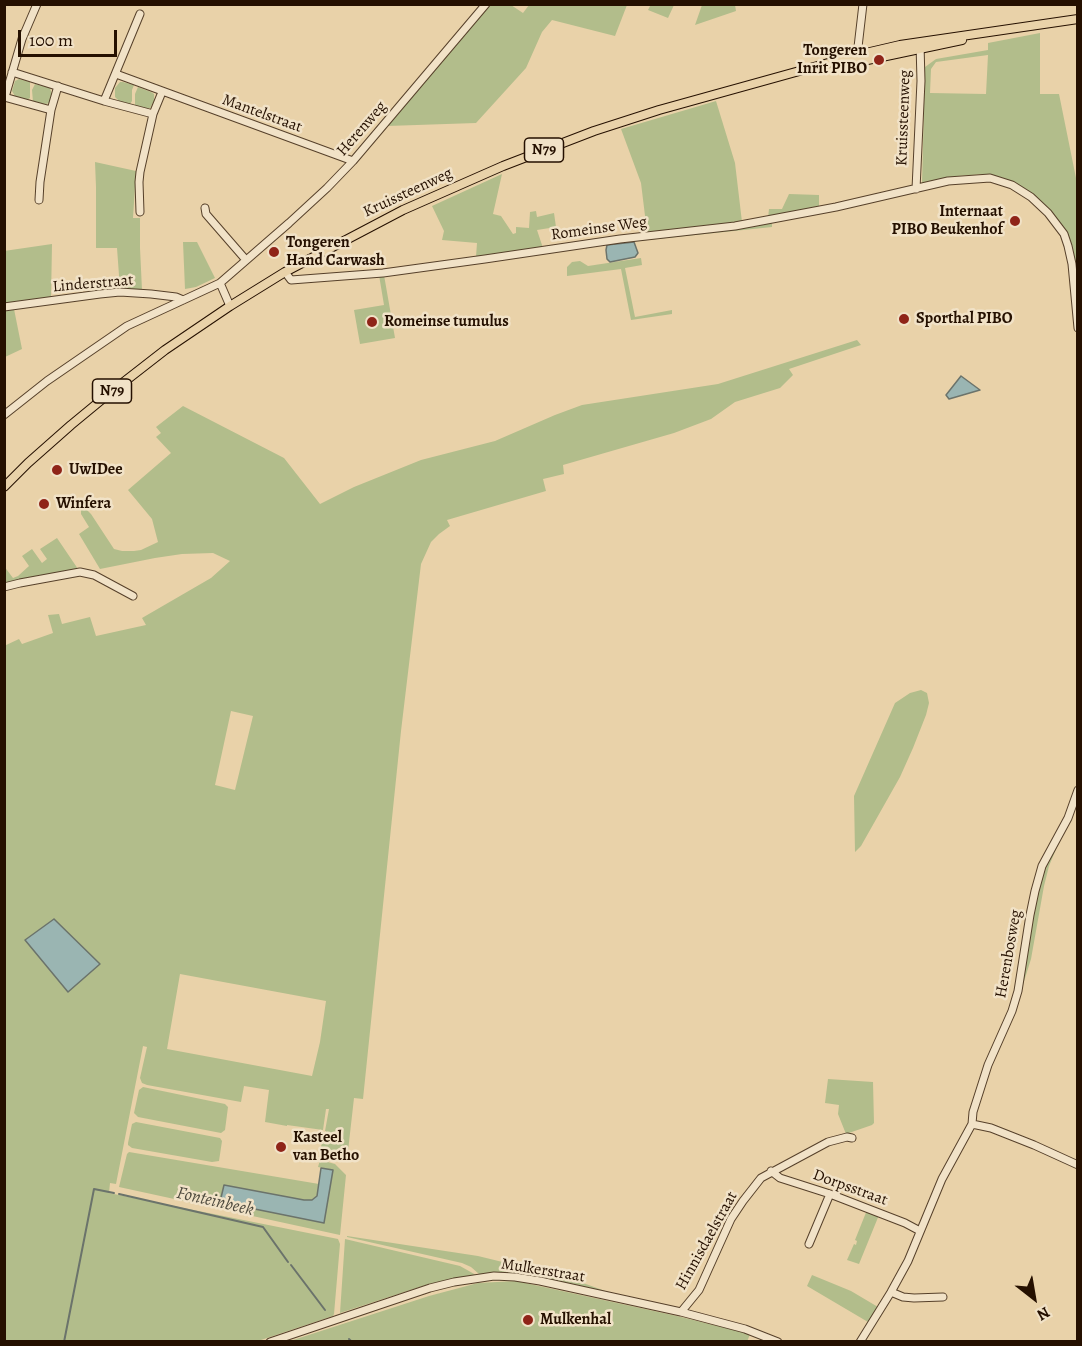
<!DOCTYPE html>
<style>
body{margin:0}
#map{position:relative;width:1082px;height:1346px;overflow:hidden;background:#e9d2a9;font-family:Alegreya,serif}
canvas{display:block}
.frame{position:absolute;inset:0;border:6px solid #251000;pointer-events:none}
.north{position:absolute;left:1004px;top:1268px;width:60px;height:60px;-webkit-text-stroke:4px #f1e2c7;paint-order:stroke;rotate:149deg;font-size:16px;font-weight:700;line-height:24px;text-align:center;color:#251000}
.north::after{content:'';display:block;margin:auto;width:21px;height:27px;background:#251000;clip-path:polygon(50% 0,100% 100%,50% 72%,0 100%)}
.scale{position:absolute;left:18px;top:30px;width:99px;height:27px;box-sizing:border-box;border:3px solid #251000;border-top:0;padding-left:8px;font-size:18px;line-height:21px;white-space:nowrap;color:#251000;-webkit-text-stroke:4px #f1e2c7;paint-order:stroke}
</style>
<div id="map">
<canvas width="1082" height="1346"></canvas>
<div class="frame"></div>
<div class="north">N</div>
<div class="scale">100 m</div>
</div>
<script>
const context = document.querySelector('canvas').getContext('2d');
context.lineJoin = 'round';
function fill(path, color) {
  context.fillStyle = color;
  context.fill(path, 'evenodd');
}
function shape(rows) {
  const path = new Path2D();
  for (const r of rows) {
    path.moveTo(r[0], r[1]);
    for (let i = 2; i < r.length; i += 2) path.lineTo(r[i], r[i + 1]);
  }
  return path;
}
function strokePath(path, color, width, dash) {
  context.strokeStyle = color;
  context.lineWidth = width;
  context.lineCap = dash ? 'butt' : 'round';
  context.setLineDash(dash || []);
  context.stroke(path);
}
function label(font, color, halo, rows, align = 'center') {
  context.font = font + ' Alegreya,serif';
  context.lineWidth = 5;
  context.setLineDash([]);
  context.textBaseline = 'middle';
  context.strokeStyle = halo;
  context.fillStyle = color;
  for (const [text, x, y, turn = 0] of rows) {
    context.save();
    context.translate(x, y);
    context.rotate((+turn || 0) * Math.PI / 180);
    context.textAlign = isNaN(turn) ? turn : align;
    if (halo) context.strokeText(text, 0, 0);
    context.fillText(text, 0, 0);
    context.restore();
  }
}
fill(shape([
 [651,4,674,4,674,5,668,18,648,10],
 [489,5,511,5,523,13,529,5,627,5,615,36,552,20,542,32,526,68,476,123,387,126],
 [702,5,735,5,736,11,695,25],
 [1040,33,1040,94,1059,94,1077,183,1077,310,1061,226,1017,186,1017,183,1000,177,984,174,958,176,922,183,925,67,936,59,988,50,988,43],
 [988,55,986,94,930,93,931,69,936,62],
 [19,79,30,82,30,98,27,100,16,98,12,91,15,81],
 [120,82,123,82,134,85,132,90,132,101,130,104,119,101,115,97,115,88],
 [35,84,50,88,52,94,49,103,46,104,33,102,32,90],
 [138,87,151,92,154,94,154,101,150,108,146,109,135,106,135,94],
 [716,101,735,163,742,222,647,232,641,183,621,129],
 [95,162,136,171,133,218,140,218,140,248,142,290,120,289,117,248,96,248,96,187],
 [502,174,493,214,501,216,513,234,516,233,516,227,529,228,530,212,536,211,537,217,554,213,556,227,537,230,543,248,476,257,477,243,442,240,444,231,432,206],
 [789,194,819,195,819,208,768,218,769,209,782,209],
 [772,223,772,227,638,241,637,238],
 [183,242,197,242,215,278,196,287,185,289],
 [52,244,51,299,5,304,4,251],
 [641,258,642,265,625,268,635,317,672,310,672,314,631,320,621,269,567,276,567,267,572,262,580,261,588,266],
 [379,275,384,275,395,338,360,344,354,310,384,305],
 [14,309,22,349,5,357,5,310],
 [857,340,861,345,789,369,793,375,780,388,735,402,711,419,674,433,563,465,564,474,543,479,546,491,447,520,450,526,439,534,431,542,421,564,401,731,363,1099,354,1098,348,1151,335,1158,320,1154,322,1141,325,1141,326,1131,325,1131,329,1109,326,1109,323,1130,287,1125,287,1126,265,1122,269,1090,244,1086,241,1102,147,1085,142,1083,140,1078,147,1047,143,1046,116,1184,110,1183,109,1193,338,1239,340,1244,334,1314,333,1316,258,1341,5,1341,4,646,19,639,22,644,53,633,48,615,59,614,62,624,90,617,96,636,146,625,142,618,211,578,230,561,213,553,182,554,155,558,100,569,79,534,89,527,81,514,81,510,86,509,91,514,114,549,122,551,134,551,141,550,158,542,152,519,128,490,171,453,156,437,161,433,156,427,183,406,284,458,320,504,354,487,421,460,495,441,555,415,582,405,718,384],
 [231,711,253,716,235,790,215,785],
 [180,974,326,1001,320,1042,312,1076,167,1049],
 [57,538,78,569,5,585,4,566,13,578,18,576,29,566,22,556,32,549,42,563,47,559,40,549],
 [921,690,927,693,929,703,926,715,913,748,900,777,861,846,855,852,854,796,895,703,910,693],
 [1060,840,1049,866,1044,886,1031,959,1021,991,1024,965,1038,889,1045,864],
 [828,1079,873,1082,874,1123,872,1125,846,1134,838,1114,839,1105,825,1103],
 [143,1087,225,1104,228,1107,225,1130,221,1133,138,1117,134,1113,139,1090],
 [136,1122,220,1138,222,1141,219,1161,212,1162,132,1148,128,1145,128,1143,132,1124],
 [129,1152,319,1184,317,1197,312,1200,304,1200,224,1185,324,1223,333,1170,318,1167,320,1160,335,1164,346,1175,340,1235,119,1187,127,1154],
 [867,1210,879,1215,859,1264,847,1260,854,1244,856,1245,857,1241,855,1240],
 [347,1236,478,1256,572,1279,608,1292,536,1277,507,1274,479,1274,471,1267,462,1263,347,1237],
 [345,1239,460,1266,476,1275,429,1284,340,1313],
 [812,1275,851,1291,878,1307,868,1322,807,1286],
 [516,1281,677,1316,750,1334,747,1342,287,1342,429,1296,478,1283]
]), '#b2bd8b');
const water = shape([
 [634,242,638,253,635,257,610,262,607,259,606,250,607,245,634,242],
 [961,376,980,390,949,399,946,395,961,376],
 [54,919,100,964,68,992,25,940,54,919],
 [321,1168,333,1170,324,1223,220,1202,224,1185,304,1200,312,1200,317,1196,321,1168]
]);
fill(water, '#9ab5b2');
strokePath(water, '#6b736b', 1.5);
strokePath(shape([
 [119,1194,263,1227,288,1262],
 [291,1265,325,1310],
 [349,1339,352,1342],
 [64,1342,94,1189,114,1193]
]), '#6b736b', 2);
const minor = shape([
 [858,47,863,4],
 [12,72,104,101,153,114],
 [116,74,353,161],
 [4,97,51,110,58,86],
 [5,97,22,39,37,4],
 [104,101,140,14],
 [916,189,921,81,920,44],
 [39,200,40,182,51,110],
 [205,208,206,214,246,260],
 [140,212,139,182,140,172,153,114,162,92],
 [285,272,291,280,383,273,485,259,620,239,735,226,836,207,948,181,990,178,1012,185,1031,197,1048,213,1064,234,1068,246,1072,264,1078,328],
 [220,283,230,306],
 [4,307,100,294,120,292,151,294,176,297,183,300],
 [4,415,47,381,127,326,220,283,289,223,327,188,353,161,486,4],
 [4,587,20,583,80,572,94,575,133,596],
 [972,1124,991,1128,1034,1145,1078,1165],
 [771,1171,780,1178,830,1194,905,1223,920,1231],
 [809,1244,830,1194],
 [891,1292,903,1297,914,1298,943,1297],
 [681,1312,699,1290,731,1219,743,1201,761,1178,828,1142,847,1137,852,1138],
 [270,1342,430,1288,454,1282,494,1276,515,1277,540,1281,681,1312,745,1329,778,1342],
 [860,1342,891,1292,908,1261,942,1179,972,1124,973,1112,988,1065,1012,1011,1018,991,1030,915,1035,891,1042,866,1068,818,1078,790]
]);
const major = shape([
 [842,63,858,62,962,40],
 [4,487,28,463,71,425,111,392,165,350,230,306,285,272,403,210,503,166,594,131,659,110,857,55,900,45,1078,19]
]);
strokePath(minor, '#56402a', 9);
strokePath(major, '#251000', 10);
strokePath(minor, '#f1e2c7', 7);
strokePath(major, '#e9d2a9', 8);
for (const [x, y, r, color] of [
 [879,60,6,"#8f2418"],
 [1015,221,6,"#8f2418"],
 [274,252,6,"#8f2418"],
 [904,319,6,"#8f2418"],
 [372,322,6,"#8f2418"],
 [57,470,6,"#8f2418"],
 [44,504,6,"#8f2418"],
 [281,1147,6,"#8f2418"],
 [528,1320,6,"#8f2418"]
]) {
  const dot = new Path2D();
  dot.arc(x, y, r, 0, 2 * Math.PI);
  context.fillStyle = color;
  context.fill(dot);
  strokePath(dot, '#f1e2c7', 2);
}
for (const [x, y, w] of [
 [544,150,39],
 [112,391,39]
]) {
  const box = new Path2D();
  box.roundRect(x - w / 2, y - 12, w, 24, 4.5);
  context.fillStyle = '#f1e2c7';
  context.fill(box);
  strokePath(box, '#251000', 1.5);
}
label('bold 15px', '#251000', null, [
 ["N79",544,150],
 ["N79",112,391]
]);
label('bold 16px', '#251000', '#f1e2c7', [
 ["Tongeren",867,51,"right"],
 ["Inrit PIBO",867,69,"right"],
 ["Internaat",1003,212,"right"],
 ["PIBO Beukenhof",1003,230,"right"],
 ["Tongeren",286,243],
 ["Hand Carwash",286,261],
 ["Sporthal PIBO",916,319],
 ["Romeinse tumulus",384,322],
 ["UwIDee",69,470],
 ["Winfera",56,504],
 ["Kasteel",293,1138],
 ["van Betho",293,1156],
 ["Mulkenhal",540,1320]
], 'left');
label('16px', '#251000', '#f1e2c7', [
 ["Mantelstraat",262,114,20],
 ["Kruissteenweg",904,118,-88],
 ["Herenweg",362,129,-49],
 ["Kruissteenweg",408,193,-25],
 ["Romeinse Weg",599,229,-8],
 ["Linderstraat",93,284,-5],
 ["Herenbosweg",1009,954,-80],
 ["Dorpsstraat",850,1188,20],
 ["Hinnisdaelstraat",707,1241,-61],
 ["Mulkerstraat",543,1271,9]
]);
label('italic 18px', '#4e4a3e', '#f1e2c7', [
 ["Fonteinbeek",215,1202,13]
]);
</script>
